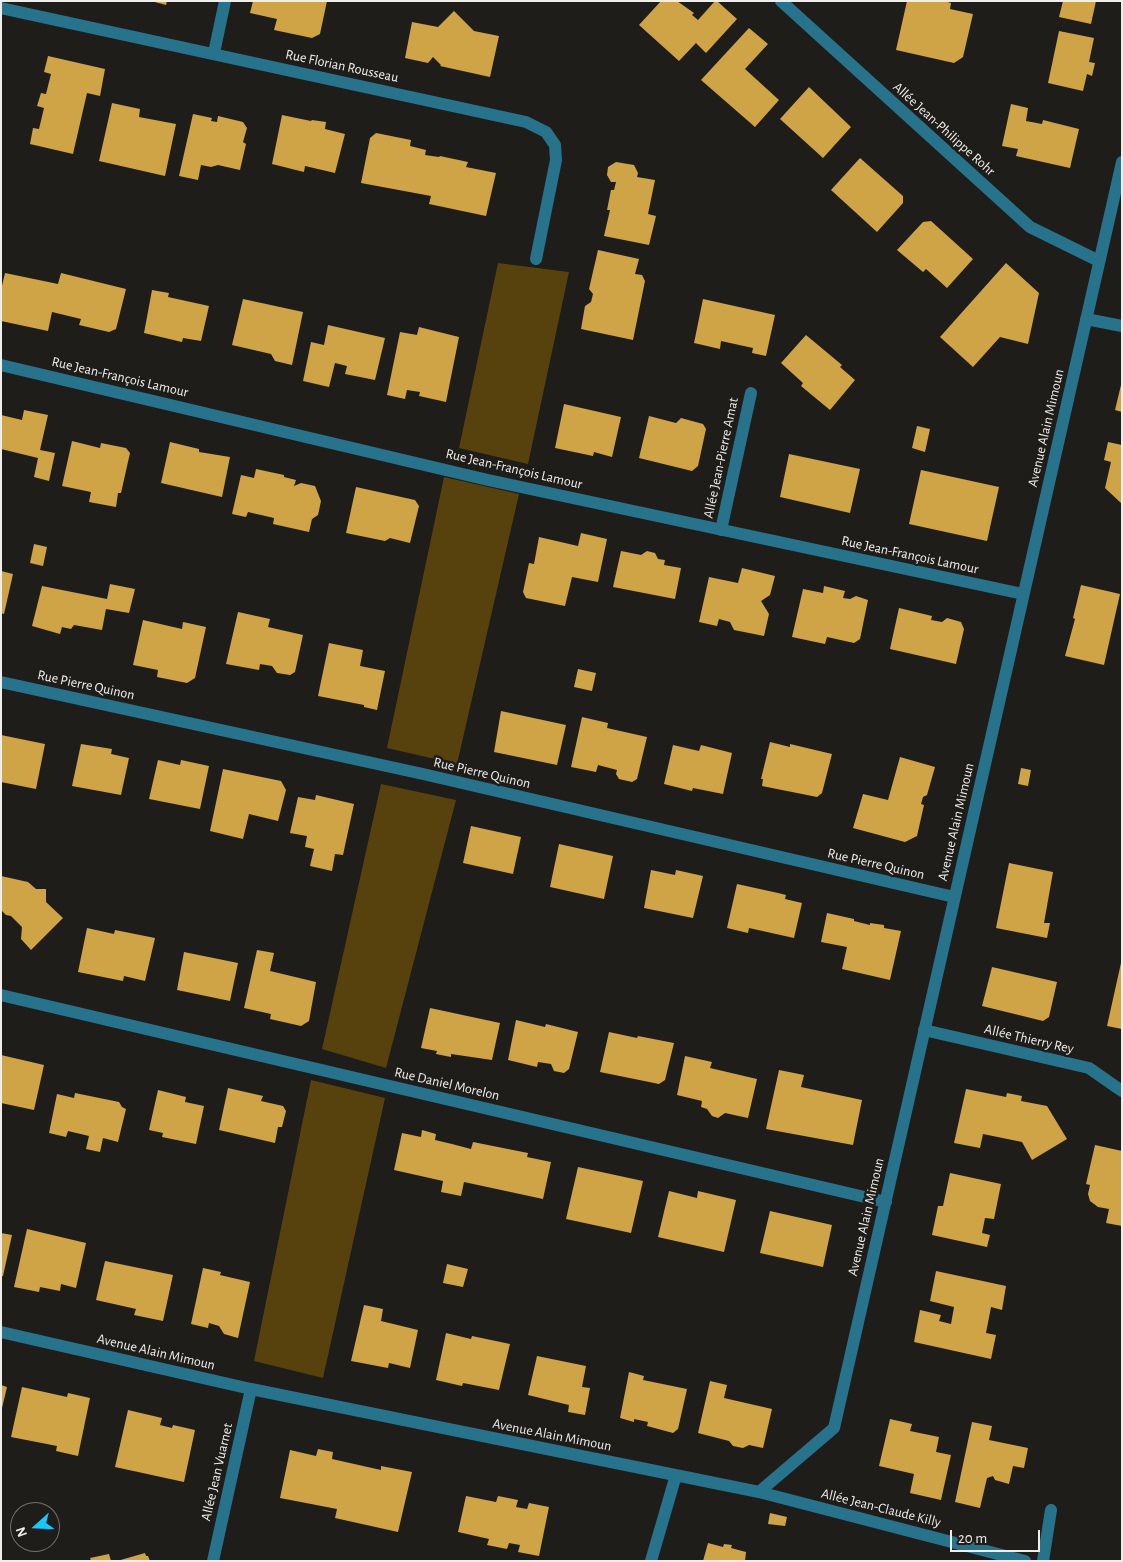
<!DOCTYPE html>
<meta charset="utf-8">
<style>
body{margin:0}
#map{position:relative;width:1123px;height:1562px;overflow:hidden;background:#1f1d1a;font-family:"Alegreya Sans",sans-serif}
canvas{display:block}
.frame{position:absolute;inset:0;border:2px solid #efeeeb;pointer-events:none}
.north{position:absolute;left:10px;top:1502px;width:50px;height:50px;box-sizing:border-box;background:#1f1d1a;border:1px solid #72716e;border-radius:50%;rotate:250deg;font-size:14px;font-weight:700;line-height:20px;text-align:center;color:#efeeeb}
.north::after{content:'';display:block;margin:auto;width:18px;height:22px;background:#15cafb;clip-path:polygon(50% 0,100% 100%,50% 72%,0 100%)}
.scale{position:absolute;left:950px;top:1530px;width:90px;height:22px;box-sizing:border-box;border:2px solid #efeeeb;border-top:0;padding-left:6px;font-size:15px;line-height:18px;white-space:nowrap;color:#efeeeb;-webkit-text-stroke:4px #1f1d1a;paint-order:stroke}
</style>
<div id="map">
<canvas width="1123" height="1562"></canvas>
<div class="frame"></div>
<div class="north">N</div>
<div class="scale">20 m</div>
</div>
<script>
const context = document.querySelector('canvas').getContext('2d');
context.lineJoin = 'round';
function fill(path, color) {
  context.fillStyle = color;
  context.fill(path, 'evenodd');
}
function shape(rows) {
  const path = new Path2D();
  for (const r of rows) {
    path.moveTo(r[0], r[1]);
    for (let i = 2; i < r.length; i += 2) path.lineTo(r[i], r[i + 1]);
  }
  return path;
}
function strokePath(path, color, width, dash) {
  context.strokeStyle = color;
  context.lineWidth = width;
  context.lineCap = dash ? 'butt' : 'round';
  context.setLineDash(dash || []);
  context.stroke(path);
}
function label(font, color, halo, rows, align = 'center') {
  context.font = font + ' "Alegreya Sans",sans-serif';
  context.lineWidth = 5;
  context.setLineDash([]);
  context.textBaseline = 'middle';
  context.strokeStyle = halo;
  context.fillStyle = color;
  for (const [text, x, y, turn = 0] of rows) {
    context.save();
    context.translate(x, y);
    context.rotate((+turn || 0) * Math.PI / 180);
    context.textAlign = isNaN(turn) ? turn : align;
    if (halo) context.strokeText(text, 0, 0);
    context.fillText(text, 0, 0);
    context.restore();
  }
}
fill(shape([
 [498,263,569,272,528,464,459,448],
 [444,477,519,494,457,764,387,748],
 [381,784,456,800,386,1068,322,1049],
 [311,1080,385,1098,323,1378,254,1361]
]), '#57410d');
fill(shape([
 [151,1,167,1,166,5],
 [253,1,327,1,320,34,312,38,274,30,277,19,250,13],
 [661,1,677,1,694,13,692,15,698,20,715,1,717,1,737,19,706,53,696,43,679,61,639,25],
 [907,1,944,1,951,3,950,9,973,14,963,57,954,63,896,50],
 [1063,1,1096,1,1091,24,1059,17],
 [454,11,474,31,499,36,490,77,440,66,441,65,433,57,428,63,405,58,412,22,438,27],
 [749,28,768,44,745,69,779,100,755,127,701,80],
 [1059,31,1094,38,1089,62,1095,63,1092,76,1087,74,1083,91,1048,83],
 [48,56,105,69,100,96,87,93,73,154,30,144,33,128,39,129,44,108,37,106,41,93,46,94,51,74,44,72],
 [809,87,851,127,823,158,780,119],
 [112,103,140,109,139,117,176,124,165,176,99,161],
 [1011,104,1028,108,1026,121,1042,124,1043,120,1079,129,1070,168,1016,156,1018,149,1002,146],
 [193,114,212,118,211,121,217,122,218,116,243,122,247,128,243,142,246,144,240,170,218,165,211,167,201,165,198,180,179,176],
 [282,115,311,121,312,120,326,122,325,129,345,134,335,173,305,166,304,172,272,164],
 [376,133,411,140,410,146,426,150,425,155,439,157,440,156,468,162,466,167,496,173,486,216,429,204,431,196,361,183,370,138],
 [860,158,903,196,903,203,877,232,831,190],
 [616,162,634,165,638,173,637,177,655,180,648,214,656,216,649,245,604,236,610,210,607,210,611,190,614,190,616,182,611,182,607,175,608,167],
 [931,221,973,259,947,288,926,269,923,272,897,250,923,222],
 [598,250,639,259,635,274,642,275,645,281,633,340,581,329,585,306,591,302,593,294,589,289],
 [1006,263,1039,293,1028,344,1000,337,973,367,940,337],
 [5,273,58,284,61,273,126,289,116,329,109,332,79,325,81,319,52,312,48,331,1,321,1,290],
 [152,290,169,293,168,297,209,306,201,341,183,338,182,342,144,333],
 [243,299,303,312,292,365,275,361,271,354,232,345],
 [703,299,775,315,766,356,752,353,753,348,721,341,720,349,694,343],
 [328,325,385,338,375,380,345,374,347,366,335,363,329,387,303,381,311,342,324,345],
 [419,327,459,337,446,402,419,396,420,392,407,390,405,399,387,395,400,332,417,335],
 [806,335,842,365,840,367,855,380,830,410,801,386,803,383,781,363],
 [1121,385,1122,385,1122,412,1115,410],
 [564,404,621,417,612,457,594,452,593,456,555,448],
 [24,410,48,415,40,450,55,453,49,481,34,477,38,458,1,449,1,415,22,420],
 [649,416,676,423,681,418,703,424,706,429,698,466,692,471,639,458],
 [917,426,930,429,925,452,912,448],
 [72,441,100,448,101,443,126,448,130,453,121,493,118,493,116,507,89,502,91,492,62,486],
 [170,442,199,449,199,452,230,457,222,497,161,483],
 [1108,442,1122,445,1122,504,1105,488,1111,462,1104,460],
 [789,454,860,469,850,513,780,497],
 [256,469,284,475,284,477,296,480,294,486,301,483,315,486,321,501,318,515,312,519,309,532,273,524,274,518,248,512,246,517,232,514,241,475,254,478],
 [921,470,999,487,987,541,909,524],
 [356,487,415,500,419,506,410,543,390,538,385,541,346,533],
 [581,533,607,539,598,582,572,577,565,606,526,598,523,592,529,563,534,564,539,537,578,546],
 [34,544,47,547,43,566,30,563],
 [621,551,641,555,647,551,655,553,658,559,665,560,664,565,681,568,675,599,613,587],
 [742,568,775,576,770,595,761,601,769,614,764,636,734,630,730,622,719,619,717,626,699,622,709,577,738,583],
 [1,571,13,574,4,614,1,613],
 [110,584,135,589,129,613,106,609,102,630,74,625,71,629,62,627,60,634,32,626,42,586,107,599],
 [1081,585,1120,594,1104,665,1065,656,1075,619,1073,618],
 [824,586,845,591,843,598,850,599,856,596,868,600,860,639,854,643,827,637,825,644,792,637,803,589,823,593],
 [899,608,932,616,931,620,942,622,947,618,961,622,964,629,956,664,890,649],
 [238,612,270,619,268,627,303,635,295,672,290,675,277,673,272,666,260,664,259,670,226,664],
 [143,620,182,629,183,622,206,627,195,678,187,683,157,677,158,670,133,665],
 [329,643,363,650,360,666,385,671,377,710,364,707,364,705,318,696],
 [578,669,596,673,592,691,574,687],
 [501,711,566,725,557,765,494,752],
 [582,717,608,723,607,728,647,737,637,779,632,782,619,779,616,774,617,770,598,765,596,772,571,767],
 [1,735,45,744,36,789,1,782],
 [770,742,790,747,790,744,832,754,822,793,817,797,762,786,763,779,761,779],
 [81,744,112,749,111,754,129,758,121,795,72,786],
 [673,745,699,751,701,745,732,753,723,794,693,788,692,791,664,784],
 [900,757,935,767,927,795,923,797,921,804,924,805,917,836,905,842,853,828,863,794,888,800],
 [158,760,180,765,181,760,209,766,200,809,149,799],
 [1021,768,1031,770,1028,786,1018,784],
 [223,769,281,781,286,790,278,821,249,814,243,839,210,831],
 [316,795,354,804,343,855,335,854,332,871,310,866,314,849,305,847,307,836,290,833,298,797,315,800],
 [471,826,521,837,513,874,463,863],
 [559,844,613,856,604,899,550,887],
 [1009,863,1053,872,1044,923,1050,923,1047,938,996,928],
 [651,870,675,875,676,870,703,876,693,918,644,908],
 [1,876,28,882,36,889,46,889,46,902,63,918,31,950,21,939,22,927,11,916,6,915,1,910],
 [737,884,778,893,786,895,785,899,802,903,794,938,749,928,748,933,727,928],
 [827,913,854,919,854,921,870,925,870,923,884,925,884,928,901,931,890,980,842,969,847,947,821,942],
 [87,928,114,934,115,930,155,938,145,981,124,976,123,981,78,972],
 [257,950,274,953,270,971,316,982,309,1021,301,1026,270,1019,271,1014,244,1008],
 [184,952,238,963,230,1001,177,990],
 [1121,963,1122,963,1122,1029,1107,1026],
 [992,967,1057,982,1049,1017,1043,1021,982,1006],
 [430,1008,500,1023,492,1060,451,1054,451,1057,436,1054,437,1051,421,1048],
 [516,1020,545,1027,546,1024,578,1032,569,1069,564,1073,554,1071,551,1064,538,1062,537,1067,508,1060],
 [609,1032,637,1038,638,1036,674,1043,665,1080,659,1084,600,1072],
 [1,1055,44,1065,34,1110,1,1103],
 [685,1056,712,1062,710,1068,757,1079,748,1118,725,1113,718,1118,712,1116,707,1109,701,1107,702,1101,677,1095],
 [779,1070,804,1075,801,1087,862,1100,853,1145,766,1129],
 [228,1088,263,1096,261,1101,283,1106,286,1111,282,1127,278,1127,275,1143,219,1130],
 [966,1089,1006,1097,1007,1093,1022,1096,1021,1101,1047,1106,1067,1139,1032,1160,1022,1142,983,1134,980,1148,954,1143],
 [158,1090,186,1097,185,1102,204,1106,196,1144,162,1137,163,1133,149,1130],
 [75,1093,119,1102,122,1107,126,1109,118,1142,103,1138,100,1152,86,1149,89,1136,68,1131,66,1137,49,1133,57,1094,74,1098],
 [422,1130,436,1134,435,1140,452,1144,471,1149,473,1142,528,1153,527,1157,551,1162,543,1199,464,1182,461,1196,441,1192,443,1181,394,1170,402,1133,421,1137],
 [1095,1145,1122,1151,1122,1226,1106,1223,1109,1209,1098,1207,1090,1201,1088,1194,1090,1185,1086,1184],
 [578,1167,643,1181,631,1233,566,1219],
 [950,1173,1001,1184,994,1219,985,1218,982,1233,990,1235,987,1247,932,1235,938,1206,943,1206],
 [669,1191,697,1198,698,1191,736,1200,724,1252,658,1237],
 [770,1211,832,1225,823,1267,760,1253],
 [27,1229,86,1243,76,1288,61,1284,60,1291,40,1287,39,1292,14,1287],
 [1,1233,12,1235,3,1276,1,1277],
 [105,1261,173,1275,163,1321,134,1315,136,1309,96,1300],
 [447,1264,468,1269,463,1287,443,1283],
 [203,1268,221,1272,220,1275,250,1282,238,1338,224,1334,219,1326,209,1323,208,1328,191,1324],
 [936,1271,1006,1286,1002,1310,991,1307,986,1333,996,1335,991,1359,914,1342,920,1310,941,1315,939,1321,951,1324,954,1307,930,1301],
 [364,1305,383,1309,381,1321,418,1330,410,1368,389,1363,388,1368,351,1361],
 [446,1333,471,1339,472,1336,510,1344,499,1390,463,1383,462,1386,436,1380],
 [537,1356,586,1366,582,1387,590,1388,585,1415,568,1412,569,1405,528,1395],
 [629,1372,644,1376,643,1380,687,1389,678,1429,673,1433,647,1426,648,1422,634,1419,634,1422,620,1418],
 [710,1381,727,1385,724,1398,772,1409,763,1448,749,1445,743,1448,733,1446,729,1441,698,1433],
 [1,1385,7,1387,2,1408,1,1408],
 [22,1387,67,1397,68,1393,90,1398,78,1456,56,1451,57,1446,11,1437],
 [128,1410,162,1418,160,1425,172,1428,173,1425,195,1430,184,1482,115,1467],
 [890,1419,912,1424,910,1431,939,1437,936,1452,951,1455,941,1500,910,1493,914,1474,879,1466],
 [972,1422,992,1426,989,1440,1028,1448,1024,1468,1013,1466,1009,1484,995,1480,993,1476,987,1478,980,1508,955,1502],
 [318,1449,333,1452,332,1459,381,1470,381,1466,412,1472,398,1532,335,1518,337,1509,280,1498,290,1450,316,1456],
 [466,1496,496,1502,498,1496,518,1500,516,1507,527,1509,529,1503,549,1507,539,1556,518,1552,520,1545,509,1543,507,1549,487,1545,489,1539,458,1532],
 [770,1513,787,1517,785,1526,768,1524],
 [708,1543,723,1547,724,1544,732,1545,731,1548,746,1552,745,1561,703,1561],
 [145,1553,146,1556,148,1556,150,1561,117,1561],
 [109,1554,111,1561,91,1561,90,1558]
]), '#cfa447');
strokePath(shape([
 [781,1,1030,227,1099,261],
 [1,8,526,122,546,132,555,145,556,160,536,259],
 [214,53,225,1],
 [1086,319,1122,326],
 [1,365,488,480,1023,594],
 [721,530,751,393],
 [1,682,423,774,954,897],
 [1,995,886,1202],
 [924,1030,1089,1068,1122,1091],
 [1,1332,251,1389,759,1492,834,1428,1122,162],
 [759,1492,1025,1561],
 [213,1561,251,1389],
 [651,1561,676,1475],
 [1043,1561,1051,1510]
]), '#28738c', 12);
label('14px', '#efeeeb', '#1f1d1a', [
 ["Rue Florian Rousseau",342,66,12],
 ["Allée Jean-Philippe Rohr",944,129,42],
 ["Rue Jean-François Lamour",120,377,13],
 ["Avenue Alain Mimoun",1046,428,-77],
 ["Allée Jean-Pierre Amat",721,458,-78],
 ["Rue Jean-François Lamour",514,469,13],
 ["Rue Jean-François Lamour",910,555,12],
 ["Rue Pierre Quinon",86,685,12],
 ["Rue Pierre Quinon",482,773,13],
 ["Avenue Alain Mimoun",956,822,-77],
 ["Rue Pierre Quinon",876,864,13],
 ["Allée Thierry Rey",1029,1039,13],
 ["Rue Daniel Morelon",447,1084,13],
 ["Avenue Alain Mimoun",866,1217,-77],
 ["Avenue Alain Mimoun",156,1352,13],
 ["Avenue Alain Mimoun",552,1435,11],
 ["Allée Jean Vuarnet",217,1472,-77],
 ["Allée Jean-Claude Killy",881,1508,14]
]);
</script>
